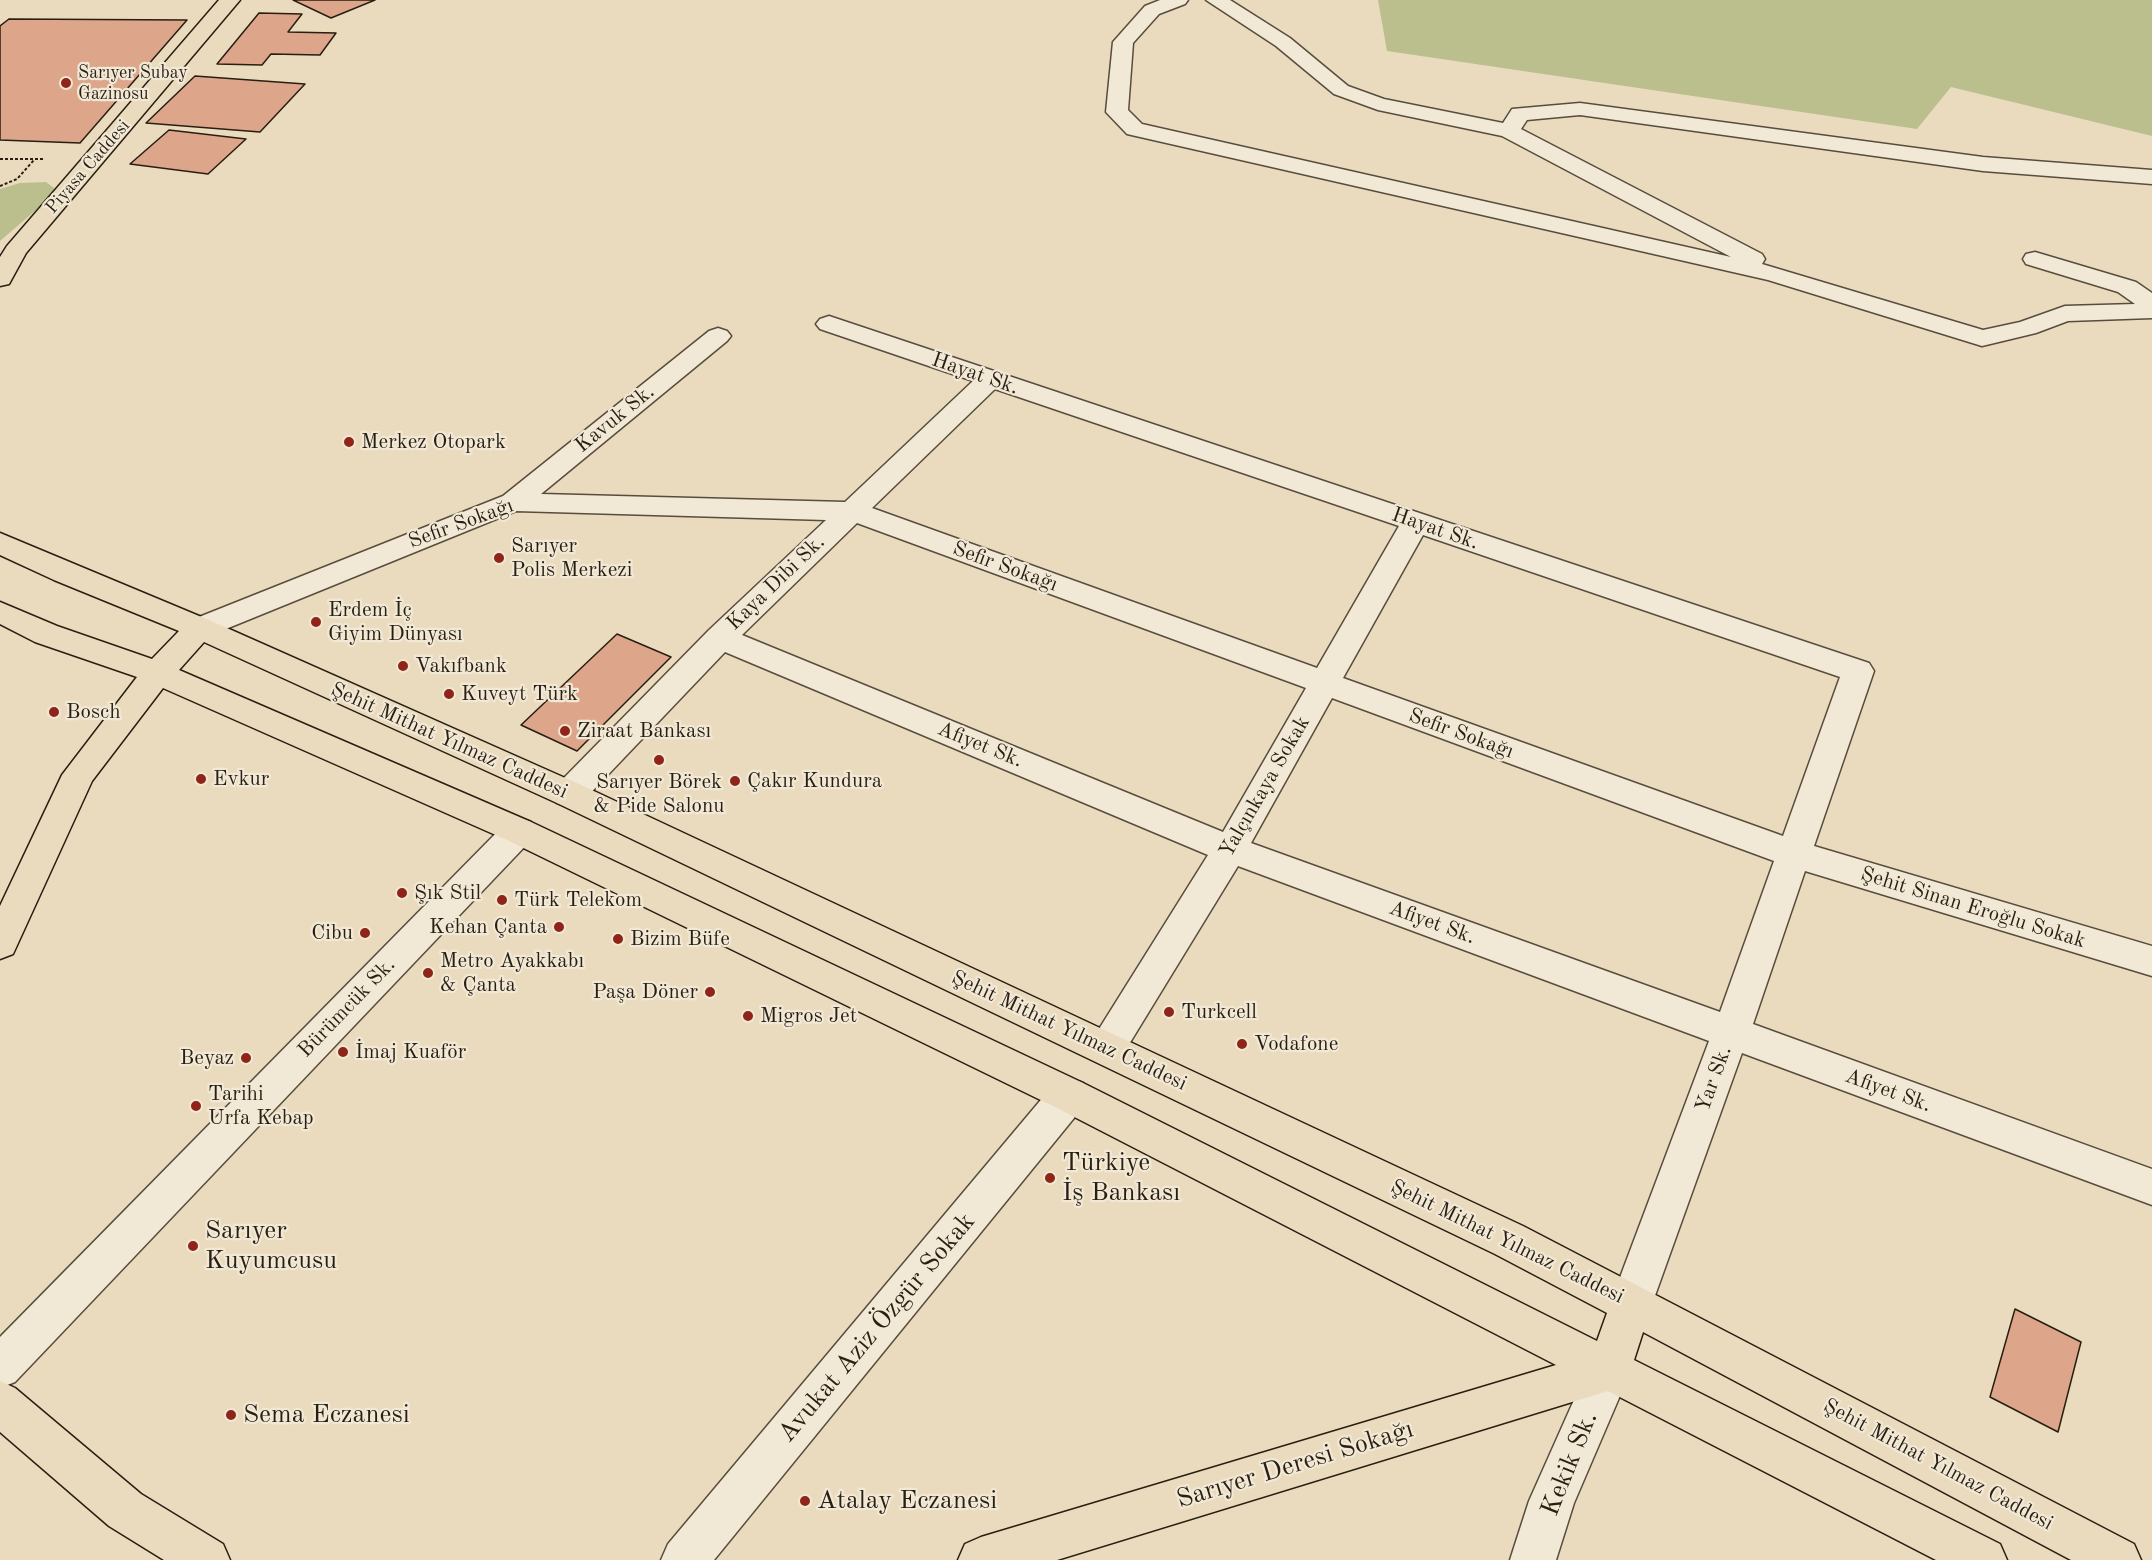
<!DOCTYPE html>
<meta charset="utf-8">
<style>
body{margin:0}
canvas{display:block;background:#eadbbe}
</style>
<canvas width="2152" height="1560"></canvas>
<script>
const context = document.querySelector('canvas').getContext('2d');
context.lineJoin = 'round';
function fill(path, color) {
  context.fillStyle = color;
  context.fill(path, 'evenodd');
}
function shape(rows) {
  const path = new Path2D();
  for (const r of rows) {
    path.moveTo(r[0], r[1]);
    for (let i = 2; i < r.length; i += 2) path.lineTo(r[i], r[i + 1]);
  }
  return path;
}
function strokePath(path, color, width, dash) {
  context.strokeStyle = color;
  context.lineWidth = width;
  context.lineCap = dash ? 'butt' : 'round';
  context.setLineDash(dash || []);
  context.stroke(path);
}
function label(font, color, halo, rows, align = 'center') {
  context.font = font + ' "Old Standard TT",serif';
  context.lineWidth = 4.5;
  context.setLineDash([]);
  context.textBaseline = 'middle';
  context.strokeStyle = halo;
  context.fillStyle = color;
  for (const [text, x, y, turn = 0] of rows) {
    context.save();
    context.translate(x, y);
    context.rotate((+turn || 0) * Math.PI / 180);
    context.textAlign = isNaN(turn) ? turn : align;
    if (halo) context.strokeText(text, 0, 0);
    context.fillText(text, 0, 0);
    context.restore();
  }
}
fill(shape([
 [1378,0,2152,0,2152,136,1951,87,1917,129,1387,51],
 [46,182,58,191,0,241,0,189,20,183]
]), '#bbbf8e');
const building = shape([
 [293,0,375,0,331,18,293,0],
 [259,13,302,14,288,32,336,33,320,55,271,54,262,65,217,64,259,13],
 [9,19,187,20,80,143,0,140,0,26,9,19],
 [195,76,305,84,260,132,146,123,195,76],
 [169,130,246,139,208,174,130,164,169,130],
 [617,634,671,657,577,751,521,725,617,634],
 [2015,1309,2081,1342,2058,1432,1990,1397,2015,1309]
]);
fill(building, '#dda58a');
strokePath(building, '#281e12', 1.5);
const minor = shape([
 [1160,0,1188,0,1185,4,1159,14,1133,43,1128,110,1142,124,1731,257,1502,136,1378,110,1334,94,1276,46,1206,0,1230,0,1290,38,1348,86,1384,99,1503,123,1512,109,1580,103,1983,157,2152,170,2152,184,1983,171,1580,115,1527,120,1521,129,1762,254,1765,259,1762,264,1983,330,2020,322,2065,306,2135,304,2118,292,2026,264,2023,259,2026,254,2035,252,2136,282,2152,293,2152,318,2068,321,2036,333,1982,346,1768,280,1127,134,1106,112,1113,42,1145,6,1160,0],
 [829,316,1869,663,1874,671,1814,846,2152,946,2152,976,1805,871,1753,1024,2152,1169,2152,1205,1742,1053,1652,1304,1646,1318,1631,1324,1616,1318,1610,1304,1709,1041,1238,866,1120,1059,1107,1064,1094,1059,1088,1048,1094,1037,1208,855,725,652,581,803,569,807,557,803,552,794,557,785,709,630,826,520,516,511,211,635,200,639,189,635,185,628,189,621,503,496,709,331,718,328,727,331,731,336,727,341,541,494,845,502,973,381,820,329,816,324,820,319,829,316],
 [995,389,1399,526,1317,668,872,508,995,389],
 [857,523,1306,688,1223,832,742,635,857,523],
 [1423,535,1840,677,1783,836,1343,678,1423,535],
 [1332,698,1774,861,1720,1012,1251,843,1332,698],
 [519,818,531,822,536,831,531,840,15,1382,0,1388,0,1337,507,822,519,818],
 [1069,1078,1083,1083,1088,1095,1083,1107,714,1560,661,1560,668,1544,1055,1083,1069,1078],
 [1609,1349,1624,1355,1631,1370,1574,1503,1556,1560,1510,1560,1529,1501,1594,1355,1609,1349]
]);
const major = shape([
 [219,0,240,0,26,253,9,284,0,286,0,257,7,246,219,0],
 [0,533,211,621,581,785,1523,1226,2134,1544,2141,1560,2071,1560,1643,1332,1634,1360,2000,1544,2007,1560,1936,1560,1608,1391,1057,1560,958,1560,965,1544,981,1537,1556,1365,1055,1107,507,840,163,688,92,781,13,954,0,959,0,906,62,775,137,677,35,642,0,624,0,602,57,626,152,659,179,631,54,580,0,555,0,533],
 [204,642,557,803,1495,1254,1607,1313,1597,1341,1083,1083,531,822,179,670,204,642],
 [0,1381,15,1388,141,1494,223,1544,230,1560,164,1560,109,1526,0,1432,0,1381]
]);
strokePath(minor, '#584d3d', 3);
strokePath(major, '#281e12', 3);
strokePath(shape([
 [0,159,44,159],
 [0,186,17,179,34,160]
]), '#281e12', 2, [3, 2]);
fill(minor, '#f1e8d5');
fill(major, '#eadbbe');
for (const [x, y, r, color] of [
 [66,83,6,"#8f2418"],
 [349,442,6,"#8f2418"],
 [499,558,6,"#8f2418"],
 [316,622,6,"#8f2418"],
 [403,666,6,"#8f2418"],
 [449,694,6,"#8f2418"],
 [54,712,6,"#8f2418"],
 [565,731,6,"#8f2418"],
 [659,760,6,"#8f2418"],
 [201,779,6,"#8f2418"],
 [735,781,6,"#8f2418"],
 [402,893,6,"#8f2418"],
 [502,900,6,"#8f2418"],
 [559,927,6,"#8f2418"],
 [365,933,6,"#8f2418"],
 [618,939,6,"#8f2418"],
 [428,973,6,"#8f2418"],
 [710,992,6,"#8f2418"],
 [1169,1012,6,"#8f2418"],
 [748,1016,6,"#8f2418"],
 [1242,1044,6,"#8f2418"],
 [343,1052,6,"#8f2418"],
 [246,1058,6,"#8f2418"],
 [196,1106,6,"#8f2418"],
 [1050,1178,6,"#8f2418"],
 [193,1246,6,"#8f2418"],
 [231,1415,6,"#8f2418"],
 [805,1501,6,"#8f2418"]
]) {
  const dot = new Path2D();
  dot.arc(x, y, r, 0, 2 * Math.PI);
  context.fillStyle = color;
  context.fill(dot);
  strokePath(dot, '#f1e8d5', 2);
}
label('18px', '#281e12', '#f1e8d5', [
 ["Sarıyer Subay",78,73],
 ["Gazinosu",78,94]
], 'left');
label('18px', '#281e12', '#f1e8d5', [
 ["Piyasa Caddesi",88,167,-49]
]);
label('21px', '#281e12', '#f1e8d5', [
 ["Hayat Sk.",975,374,19],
 ["Kavuk Sk.",615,419,-39],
 ["Sefir Sokağı",461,524,-20],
 ["Hayat Sk.",1435,529,19],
 ["Sefir Sokağı",1005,567,20],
 ["Kaya Dibi Sk.",776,583,-44],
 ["Sefir Sokağı",1461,734,20],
 ["Şehit Mithat Yılmaz Caddesi",449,741,24],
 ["Afiyet Sk.",980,745,22],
 ["Yalçınkaya Sokak",1265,787,-60],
 ["Şehit Sinan Eroğlu Sokak",1973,908,17],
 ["Afiyet Sk.",1432,923,20],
 ["Bürümcük Sk.",347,1008,-46],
 ["Şehit Mithat Yılmaz Caddesi",1069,1031,25],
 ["Yar Sk.",1714,1079,-70],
 ["Afiyet Sk.",1888,1091,20],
 ["Şehit Mithat Yılmaz Caddesi",1507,1242,26],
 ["Şehit Mithat Yılmaz Caddesi",1938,1465,28]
]);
label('21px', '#281e12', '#f1e8d5', [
 ["Merkez Otopark",361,442],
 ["Sarıyer",511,546],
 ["Polis Merkezi",511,570],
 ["Erdem İç",328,610],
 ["Giyim Dünyası",328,634],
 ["Vakıfbank",415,666],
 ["Kuveyt Türk",461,694],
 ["Bosch",66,712],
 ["Ziraat Bankası",577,731],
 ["Evkur",213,779],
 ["Çakır Kundura",747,781],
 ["Sarıyer Börek",659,782,"center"],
 ["& Pide Salonu",659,806,"center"],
 ["Şık Stil",414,893],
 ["Türk Telekom",514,900],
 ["Kehan Çanta",547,927,"right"],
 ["Cibu",353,933,"right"],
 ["Bizim Büfe",630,939],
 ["Metro Ayakkabı",440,961],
 ["& Çanta",440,985],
 ["Paşa Döner",698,992,"right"],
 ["Turkcell",1181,1012],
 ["Migros Jet",760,1016],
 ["Vodafone",1254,1044],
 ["İmaj Kuaför",355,1052],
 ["Beyaz",234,1058,"right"],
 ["Tarihi",208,1094],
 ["Urfa Kebap",208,1118]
], 'left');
label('26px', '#281e12', '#f1e8d5', [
 ["Türkiye",1062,1163],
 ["İş Bankası",1062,1193],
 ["Sarıyer",205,1231],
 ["Kuyumcusu",205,1261],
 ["Sema Eczanesi",243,1415],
 ["Atalay Eczanesi",817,1501]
], 'left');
label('26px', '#281e12', '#f1e8d5', [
 ["Avukat Aziz Özgür Sokak",877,1328,-50],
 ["Kekik Sk.",1570,1464,-68],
 ["Sarıyer Deresi Sokağı",1295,1465,-17]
]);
</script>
